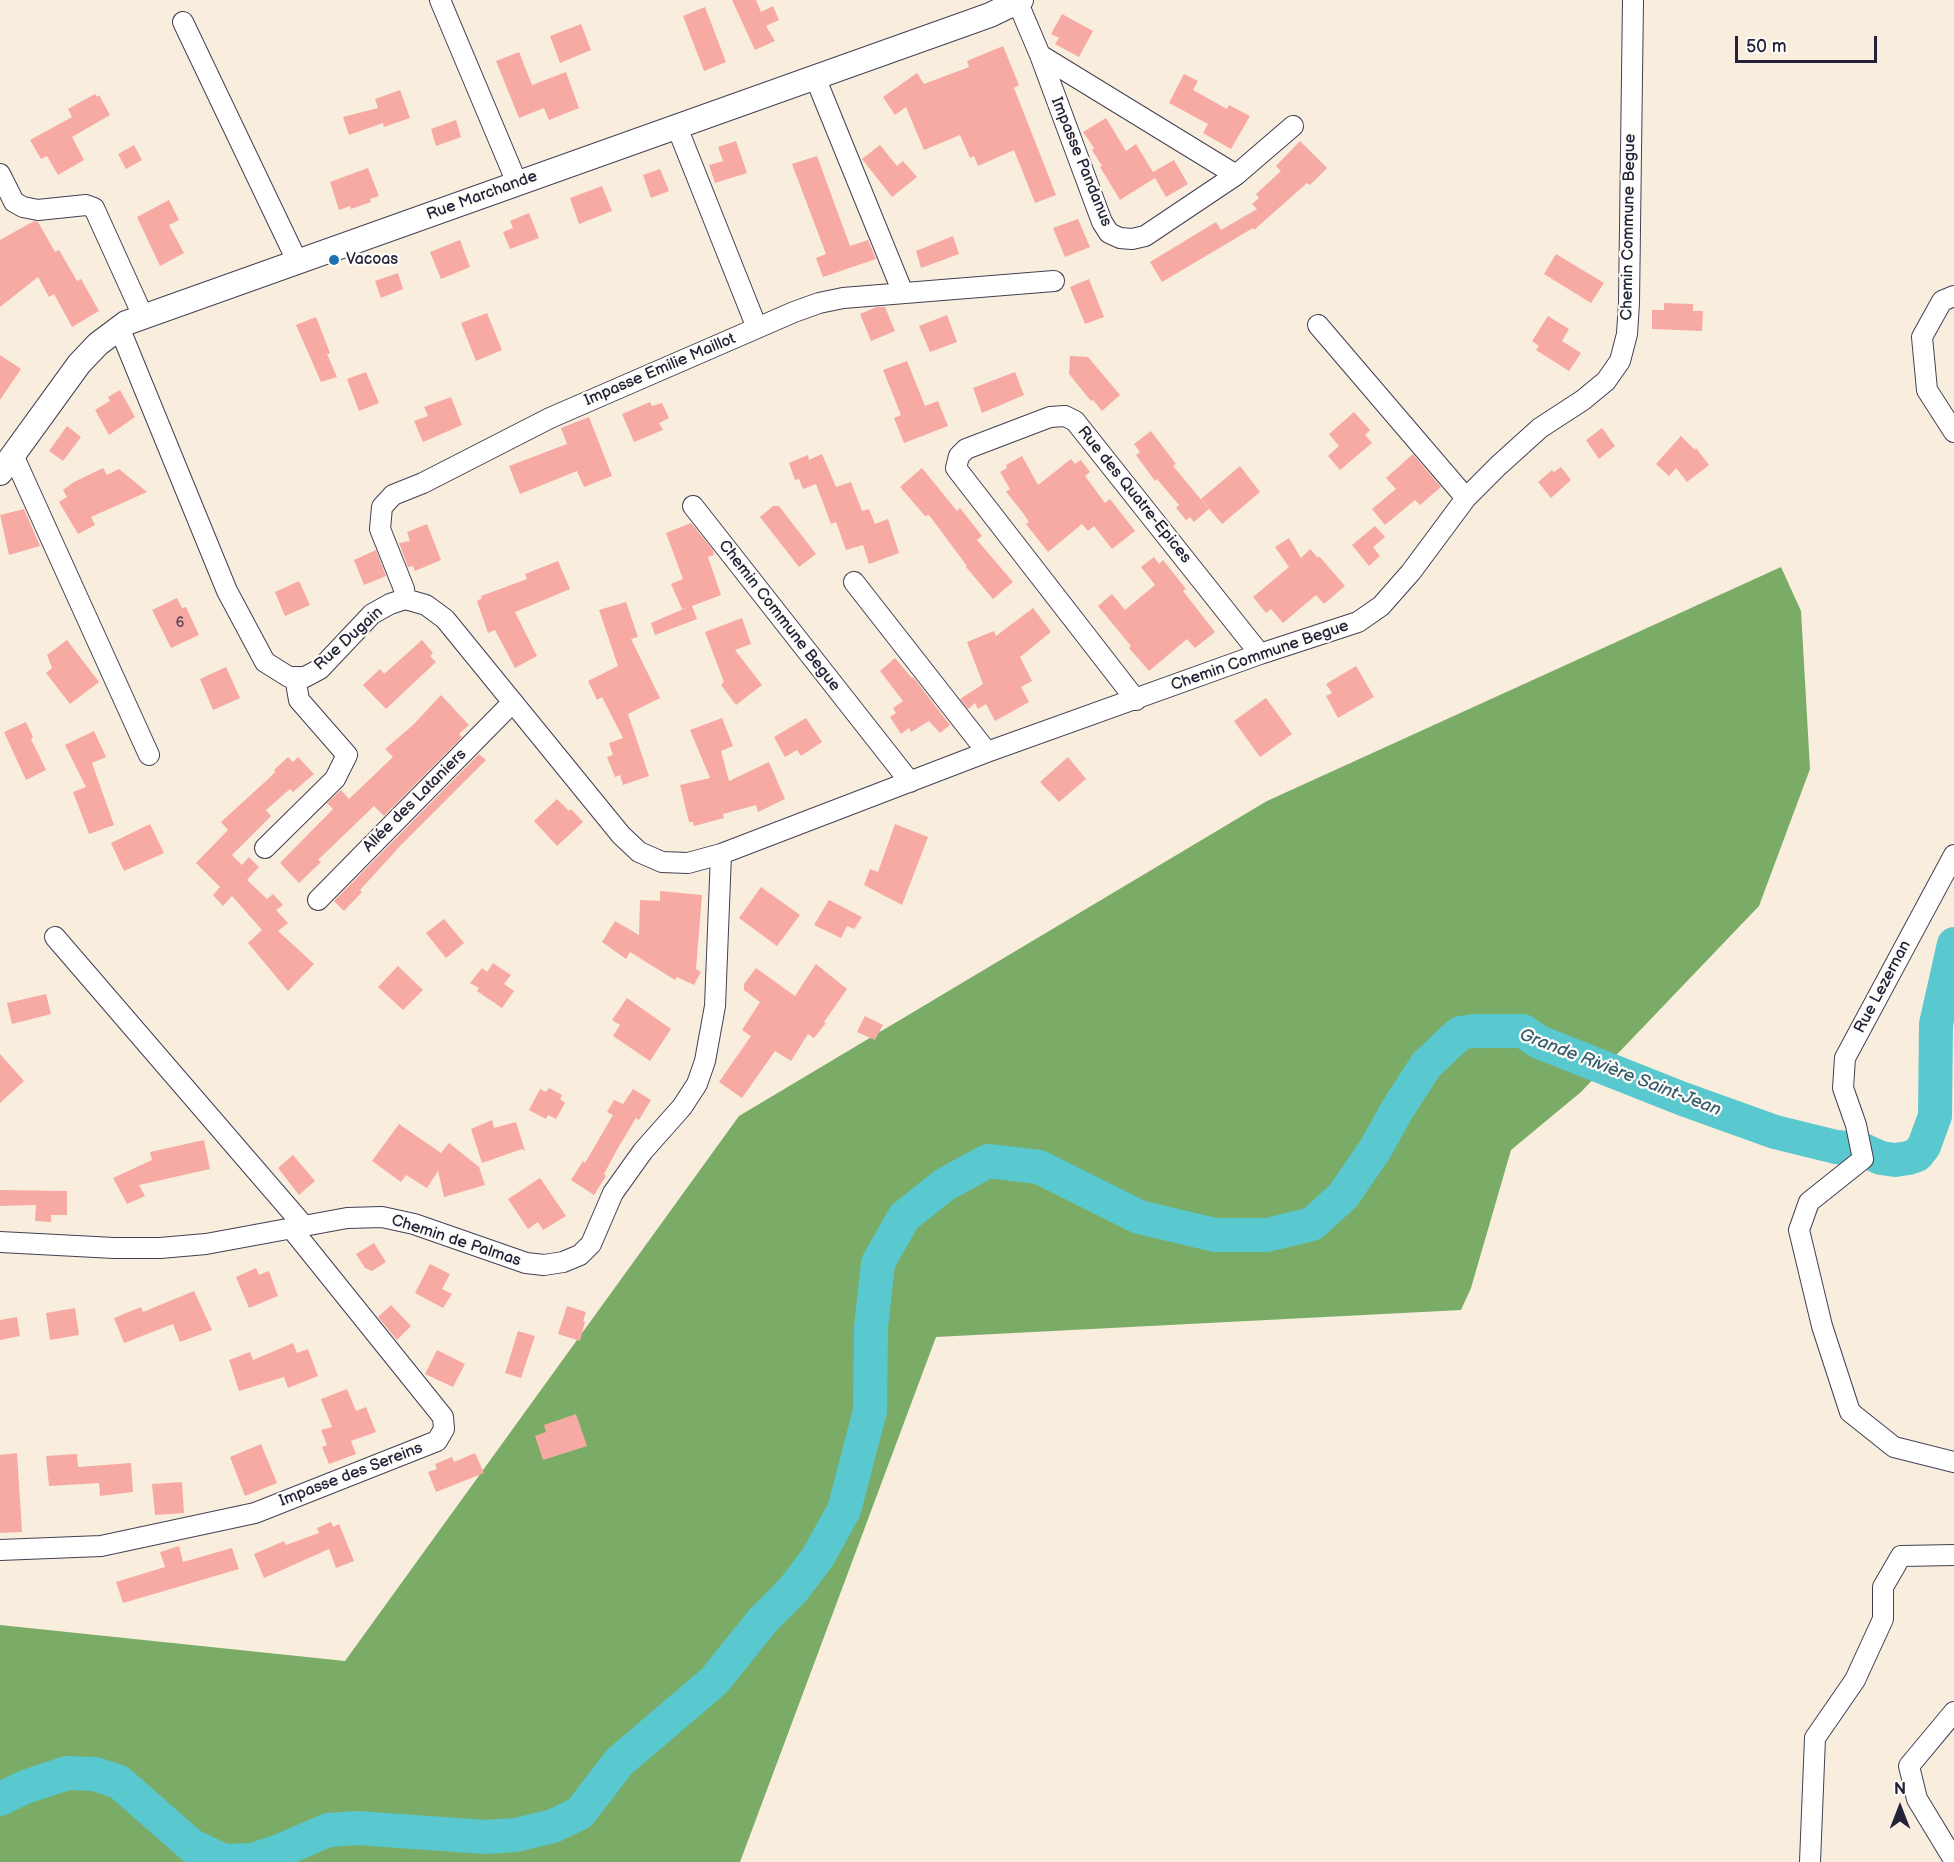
<!DOCTYPE html>
<meta charset="utf-8">
<style>
body{margin:0}
#map{position:relative;width:1954px;height:1862px;overflow:hidden;background:#f9eddd;font-family:"Balsamiq Sans",sans-serif}
canvas{display:block}
.north{position:absolute;left:1870px;top:1778px;width:60px;height:60px;-webkit-text-stroke:4px #fdfcf7;paint-order:stroke;rotate:0deg;font-size:16px;font-weight:700;line-height:24px;text-align:center;color:#22223b}
.north::after{content:'';display:block;margin:auto;width:21px;height:27px;background:#22223b;clip-path:polygon(50% 0,100% 100%,50% 72%,0 100%)}
.scale{position:absolute;left:1735px;top:36px;width:142px;height:27px;box-sizing:border-box;border:3px solid #22223b;border-top:0;padding-left:8px;font-size:18px;line-height:21px;white-space:nowrap;color:#22223b;-webkit-text-stroke:4px #fdfcf7;paint-order:stroke}
</style>
<div id="map">
<canvas width="1954" height="1862"></canvas>
<div class="north">N</div>
<div class="scale">50 m</div>
</div>
<script>
const context = document.querySelector('canvas').getContext('2d');
context.lineJoin = 'round';
function fill(path, color) {
  context.fillStyle = color;
  context.fill(path, 'evenodd');
}
function shape(rows) {
  const path = new Path2D();
  for (const r of rows) {
    path.moveTo(r[0], r[1]);
    for (let i = 2; i < r.length; i += 2) path.lineTo(r[i], r[i + 1]);
  }
  return path;
}
function strokePath(path, color, width, dash) {
  context.strokeStyle = color;
  context.lineWidth = width;
  context.lineCap = dash ? 'butt' : 'round';
  context.setLineDash(dash || []);
  context.stroke(path);
}
function label(font, color, halo, rows, align = 'center') {
  context.font = font + ' "Balsamiq Sans",sans-serif';
  context.lineWidth = 4.5;
  context.setLineDash([]);
  context.textBaseline = 'middle';
  context.strokeStyle = halo;
  context.fillStyle = color;
  for (const [text, x, y, turn = 0] of rows) {
    context.save();
    context.translate(x, y);
    context.rotate((+turn || 0) * Math.PI / 180);
    context.textAlign = isNaN(turn) ? turn : align;
    if (halo) context.strokeText(text, 0, 0);
    context.fillText(text, 0, 0);
    context.restore();
  }
}
fill(shape([
 [1781,567,1801,611,1810,769,1759,906,1581,1092,1511,1150,1471,1288,1461,1310,936,1337,740,1862,0,1862,0,1625,345,1661,739,1116,1267,801]
]), '#7aac67');
strokePath(shape([
 [0,1799,25,1787,67,1773,95,1774,119,1782,192,1846,224,1861,253,1860,277,1852,328,1830,357,1828,485,1837,516,1835,553,1826,580,1813,619,1762,714,1681,763,1620,793,1590,818,1557,844,1510,870,1411,871,1328,878,1263,904,1217,944,1185,988,1161,1039,1167,1139,1217,1215,1235,1267,1235,1312,1224,1343,1196,1376,1148,1397,1110,1426,1065,1460,1033,1474,1031,1523,1031,1539,1042,1683,1099,1775,1132,1836,1147,1861,1149,1881,1158,1895,1160,1908,1158,1917,1155,1924,1146,1935,1116,1936,1024,1954,944]
]), '#5ac8cf', 34);
fill(shape([
 [732,0,756,0,761,12,773,6,779,20,766,26,775,41,755,50],
 [705,7,726,62,704,71,683,16],
 [1062,14,1093,31,1079,57,1055,44,1059,38,1051,34],
 [581,24,591,50,560,63,550,36],
 [1003,46,1019,85,1014,88,1056,195,1035,203,1014,150,978,166,974,156,970,158,960,135,924,150,906,107,895,115,883,97,917,73,924,84,969,67,967,61],
 [519,52,532,85,566,72,579,108,549,120,544,108,519,118,496,61],
 [1184,74,1198,81,1193,90,1227,109,1229,105,1250,116,1231,149,1203,133,1208,124,1169,103],
 [400,90,410,118,384,127,383,123,349,135,343,117,378,108,375,99],
 [95,94,97,97,99,95,110,115,72,137,84,160,58,175,47,156,41,159,30,140,72,117,68,109],
 [1106,118,1126,151,1136,144,1153,172,1174,160,1188,184,1166,197,1155,178,1120,200,1100,167,1102,166,1092,150,1094,148,1083,132],
 [456,120,461,137,436,146,431,129],
 [736,141,747,173,715,183,709,165,723,161,718,147],
 [1300,141,1327,168,1310,185,1307,183,1254,230,1253,228,1162,282,1150,262,1216,222,1221,230,1257,209,1252,204,1259,198,1256,194,1281,171,1276,166],
 [134,145,142,160,126,169,118,154],
 [880,145,897,166,903,161,917,177,892,197,862,159],
 [817,156,850,246,868,240,876,259,823,277,816,258,826,254,792,164],
 [368,168,379,196,370,199,371,202,351,209,350,206,339,210,330,182],
 [660,169,669,191,651,198,643,175],
 [602,186,612,211,579,224,570,198],
 [169,200,179,220,169,225,184,253,160,266,137,217],
 [529,213,539,238,510,249,503,232,513,228,510,221],
 [1078,219,1090,247,1065,257,1053,228],
 [34,221,38,222,55,252,59,250,77,281,81,279,99,311,72,327,54,294,49,297,38,277,0,307,0,240],
 [953,236,959,254,921,268,916,251],
 [460,240,470,267,441,279,430,252],
 [1556,254,1604,283,1591,303,1544,274],
 [398,273,403,289,381,298,375,281],
 [1089,279,1104,317,1085,324,1070,287],
 [1664,303,1693,304,1693,311,1703,311,1702,331,1652,329,1652,310,1664,310],
 [877,307,885,307,895,331,871,341,860,314],
 [487,313,502,350,476,361,461,323],
 [947,315,957,342,930,352,919,326],
 [1548,316,1569,329,1562,341,1581,353,1569,371,1536,350,1539,346,1532,341],
 [316,317,330,353,327,354,337,377,321,382,296,325],
 [0,355,21,369,0,400],
 [1070,356,1088,357,1120,395,1102,411,1093,400,1091,401,1069,374],
 [907,361,925,406,938,401,948,426,904,443,894,418,901,415,883,370],
 [366,372,379,403,359,411,347,379],
 [1015,372,1024,395,982,413,973,388],
 [120,390,135,417,109,435,95,410,110,401,108,397],
 [451,397,462,425,423,442,414,421,428,416,424,407],
 [650,402,652,406,662,403,669,418,659,423,663,430,634,442,622,414],
 [1354,412,1370,430,1365,435,1372,443,1340,470,1328,456,1339,446,1329,434],
 [589,417,612,476,584,487,577,471,520,494,509,466,567,444,561,428],
 [67,426,81,437,63,461,49,451],
 [1602,428,1615,446,1599,459,1586,440],
 [1151,431,1176,464,1173,466,1209,509,1194,522,1190,517,1186,520,1176,508,1179,505,1157,479,1155,481,1136,455,1140,452,1134,444],
 [1681,436,1695,450,1696,448,1709,465,1687,482,1676,468,1669,476,1656,464],
 [822,454,836,487,851,482,862,511,869,509,875,524,888,519,899,553,869,564,863,545,846,550,836,522,831,524,816,484,803,489,799,479,795,480,789,463,808,455,809,460],
 [1413,454,1441,487,1420,505,1415,500,1385,525,1372,509,1396,489,1386,478],
 [1022,456,1038,485,1071,459,1075,464,1081,460,1090,472,1085,476,1105,503,1110,499,1135,531,1112,549,1094,526,1088,531,1082,524,1048,552,1026,524,1029,522,1023,513,1006,492,1010,489,1000,472,1007,468,1006,465],
 [1240,466,1260,492,1222,524,1201,499],
 [1561,467,1571,480,1551,498,1538,482,1552,470,1554,472],
 [103,468,107,475,119,469,147,492,91,517,95,525,78,534,59,502,67,497,63,490,74,482],
 [922,468,957,511,960,508,982,536,977,540,1013,582,993,599,966,567,967,566,929,515,925,516,900,487],
 [773,506,779,506,816,554,799,567,760,517],
 [24,509,40,546,9,555,0,515],
 [691,523,713,550,714,555,708,557,721,595,692,606,697,619,655,635,651,623,688,607,682,609,671,584,683,579,666,533],
 [427,524,441,560,415,571,413,566,408,567,399,543,410,541,407,532],
 [1375,526,1385,537,1373,547,1380,556,1369,566,1352,545],
 [1289,538,1301,558,1310,549,1318,558,1319,556,1345,586,1324,604,1316,595,1283,623,1271,609,1266,613,1253,597,1289,567,1275,547],
 [376,550,386,576,364,585,354,560],
 [1154,557,1159,564,1163,560,1186,589,1183,591,1215,632,1195,648,1187,639,1149,671,1129,648,1131,646,1098,606,1112,594,1125,610,1155,585,1141,567],
 [558,561,570,589,515,612,537,656,515,668,495,630,488,633,477,601,482,598,481,596,527,579,525,574],
 [299,581,310,605,285,616,275,592],
 [177,598,182,608,186,607,199,635,171,648,152,610],
 [626,602,638,637,631,639,660,698,628,714,649,776,623,785,620,775,615,777,607,757,613,755,609,743,623,738,602,697,597,700,588,681,618,666,599,610],
 [1033,608,1051,632,1020,657,1032,681,1021,687,1029,702,995,721,986,704,978,709,975,703,968,709,960,699,983,684,967,642,994,631,996,636],
 [742,618,751,644,735,650,762,685,736,705,721,685,724,682,705,632],
 [67,640,99,682,70,704,46,673,52,668,47,655],
 [422,640,433,653,430,656,436,662,386,709,363,685,380,669,384,674],
 [895,658,912,678,913,677,950,725,940,733,929,721,911,732,909,728,901,734,890,717,896,713,893,708,903,701,880,671],
 [1356,666,1374,697,1338,718,1326,696,1332,693,1326,684],
 [226,667,240,698,213,710,200,679],
 [441,695,469,725,459,734,462,737,384,816,374,806,318,860,321,862,299,883,280,863,333,809,327,803,341,790,349,799,393,757,385,749,413,725],
 [1266,698,1292,734,1260,757,1234,721],
 [722,718,733,746,721,751,729,781,769,762,785,799,758,812,756,805,723,814,724,818,694,826,693,822,689,822,680,785,710,778,690,730],
 [806,718,822,742,801,756,797,750,785,757,774,737],
 [26,722,33,737,31,739,46,770,26,780,4,732],
 [94,731,106,757,92,763,114,825,89,834,73,792,86,787,65,745],
 [479,754,486,760,402,844,360,890,362,892,344,911,334,901],
 [288,757,293,762,298,757,314,774,293,792,290,789,266,810,271,816,232,855,242,865,249,857,259,867,247,880,267,899,273,894,283,905,276,910,288,923,278,931,314,964,288,991,248,943,262,930,232,896,223,906,213,895,220,887,196,863,228,830,221,822,266,781,275,772,274,770],
 [1068,757,1086,779,1059,802,1040,782],
 [557,799,569,811,571,809,583,822,557,846,534,821],
 [150,824,164,853,124,871,111,843],
 [895,824,928,837,902,905,864,885,870,869,878,872],
 [761,887,800,915,777,946,739,918],
 [660,891,702,895,696,969,701,972,694,985,677,977,675,980,630,952,626,959,602,942,615,921,639,935,640,900,660,901],
 [829,900,862,917,854,929,847,926,841,938,814,925],
 [444,919,464,943,446,958,426,933],
 [493,963,511,975,504,984,514,991,502,1008,477,991,479,988,470,983,482,968,487,972],
 [816,964,847,989,824,1022,826,1023,814,1038,808,1034,791,1061,775,1051,742,1098,719,1082,751,1036,742,1030,760,1002,744,990,744,984,756,968,795,996],
 [398,966,423,990,403,1010,378,987],
 [46,994,51,1014,12,1024,7,1003],
 [627,998,671,1029,650,1061,613,1036,620,1025,612,1020],
 [865,1016,883,1025,875,1040,857,1032],
 [0,1054,24,1081,0,1103],
 [549,1088,562,1095,560,1099,565,1103,556,1119,548,1115,546,1119,529,1110,540,1089,546,1092],
 [633,1089,651,1100,639,1120,636,1118,618,1148,604,1174,606,1176,594,1195,571,1180,583,1161,585,1163,613,1115,607,1112,614,1100,623,1104],
 [492,1120,494,1128,516,1122,525,1151,522,1149,482,1163,471,1129],
 [399,1124,441,1153,449,1143,479,1167,485,1185,444,1197,438,1171,427,1188,406,1175,401,1182,372,1161],
 [204,1140,210,1169,139,1185,145,1196,127,1204,113,1178,152,1160,150,1152],
 [293,1155,315,1181,299,1195,278,1168],
 [540,1178,566,1216,543,1230,538,1222,528,1229,508,1199],
 [0,1190,67,1191,67,1215,51,1215,51,1222,35,1221,36,1205,0,1206],
 [374,1243,386,1262,372,1271,365,1268,356,1254],
 [430,1264,450,1274,442,1289,452,1294,443,1308,415,1293],
 [256,1268,259,1275,269,1271,278,1296,249,1308,236,1277],
 [194,1291,212,1330,180,1342,173,1324,124,1343,114,1318,141,1307,143,1312],
 [391,1305,411,1326,397,1340,378,1317],
 [567,1306,586,1312,583,1321,585,1322,580,1341,558,1334],
 [75,1308,79,1335,50,1340,46,1313],
 [17,1317,20,1336,0,1340,0,1320],
 [518,1331,535,1336,521,1378,505,1373],
 [293,1343,297,1353,308,1349,318,1376,288,1388,284,1377,239,1391,229,1360,250,1352,253,1360],
 [437,1350,465,1364,453,1387,425,1374],
 [347,1389,356,1411,366,1407,376,1432,351,1441,356,1454,329,1464,322,1447,327,1445,321,1430,332,1427,321,1399],
 [576,1414,587,1446,543,1460,535,1436,546,1432,544,1425],
 [261,1444,277,1483,245,1496,230,1457],
 [17,1453,22,1532,0,1533,0,1455],
 [475,1453,484,1473,436,1492,428,1472,437,1469,435,1464,452,1457,454,1462],
 [77,1454,78,1467,131,1463,133,1492,100,1496,99,1483,49,1486,46,1456],
 [182,1482,184,1513,155,1515,152,1484],
 [331,1522,333,1527,339,1524,354,1561,336,1568,329,1549,264,1578,254,1554,284,1541,286,1545,319,1533,317,1528],
 [179,1546,183,1562,232,1548,239,1569,123,1603,116,1582,165,1567,160,1552]
]), '#f7aaa4');
const minor = shape([
 [440,0,517,183],
 [1018,3,1040,55,1102,222,1109,233,1120,238,1132,239,1145,236,1236,175,1293,126],
 [183,22,298,263],
 [1040,55,1236,175],
 [815,77,903,293],
 [677,127,757,328],
 [0,174,14,202,23,207,38,210,86,205,94,208,143,316],
 [1954,296,1942,301,1922,337,1927,390,1954,432],
 [1318,325,1466,498],
 [119,327,227,591,265,662,289,677,305,677,320,669,372,614,390,604,405,599,426,605,445,619,621,835,639,852,662,862,688,863,721,854,987,752,1260,654,1358,622,1381,606,1411,572,1466,498,1498,466,1540,428,1583,400,1606,381,1620,361,1627,334,1629,303,1633,0],
 [13,455,149,755],
 [693,506,910,782],
 [854,582,987,752],
 [405,599,404,589,380,529,382,507,393,495,423,483,550,418,794,312,819,303,843,298,1054,281],
 [1136,700,956,468,959,456,966,449,1050,417,1065,416,1075,421,1260,654],
 [265,848,335,779,347,755,299,700,295,677],
 [1954,855,1845,1058,1843,1088,1856,1125,1863,1159,1809,1202,1799,1230,1822,1326,1850,1412,1894,1447,1954,1462],
 [318,900,513,702],
 [55,937,304,1226],
 [0,1242,114,1248,160,1248,206,1244,347,1218,382,1217,414,1224,526,1263,544,1265,563,1262,580,1255,591,1244,613,1193,643,1151,682,1107,697,1084,705,1061,715,1006,721,854],
 [0,1550,101,1546,255,1513,437,1441,444,1429,443,1417,291,1228],
 [1954,1712,1909,1766,1917,1799,1954,1860],
 [1810,1862,1815,1738,1855,1680,1883,1619,1883,1587,1901,1556,1954,1555]
]);
const major = shape([
 [0,473,79,364,98,344,126,323,990,15,1021,0]
]);
strokePath(minor, '#424053', 22);
strokePath(major, '#424053', 26);
strokePath(minor, '#fff', 20);
strokePath(major, '#fff', 24);
for (const [x, y, r, color] of [
 [334,260,6,"#1f6fb2"]
]) {
  const dot = new Path2D();
  dot.arc(x, y, r, 0, 2 * Math.PI);
  context.fillStyle = color;
  context.fill(dot);
  strokePath(dot, '#fdfcf7', 2);
}
label('14px', '#574455', null, [
 ["6",180,623]
]);
label('16px', '#22223b', '#fdfcf7', [
 ["Impasse Pandanus",1081,162,68],
 ["Rue Marchande",482,196,-20],
 ["Chemin Commune Begue",1629,227,-89],
 ["Impasse Emilie Maillot",660,370,-23],
 ["Rue des Quatre-Epices",1134,495,51],
 ["Chemin Commune Begue",779,616,52],
 ["Rue Dugain",349,639,-42],
 ["Chemin Commune Begue",1260,656,-19],
 ["Allée des Lataniers",415,801,-45],
 ["Rue Lezernan",1883,987,-62],
 ["Chemin de Palmas",456,1241,18],
 ["Impasse des Sereins",351,1475,-21]
]);
label('16px', '#22223b', '#fdfcf7', [
 ["Vacoas",346,260]
], 'left');
label('italic 18px', '#365c6f', '#fdfcf7', [
 ["Grande Rivière Saint-Jean",1620,1073,21]
]);
</script>
